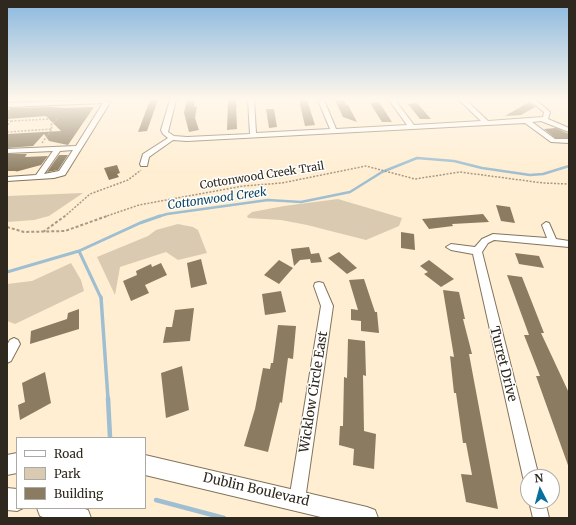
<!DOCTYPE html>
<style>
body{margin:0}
#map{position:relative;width:576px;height:525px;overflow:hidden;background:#ffeed2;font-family:Merriweather,serif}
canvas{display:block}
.frame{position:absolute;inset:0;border:8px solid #2e281e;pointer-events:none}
.legend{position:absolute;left:16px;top:437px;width:130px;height:72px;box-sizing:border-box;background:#fff;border:1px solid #aba9a5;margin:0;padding:5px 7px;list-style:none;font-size:12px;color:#2e281e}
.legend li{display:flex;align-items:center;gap:8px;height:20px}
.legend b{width:20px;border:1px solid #aba9a5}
.north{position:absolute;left:520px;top:469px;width:40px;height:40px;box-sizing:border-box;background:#fff;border:1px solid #aba9a5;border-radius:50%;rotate:354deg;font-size:11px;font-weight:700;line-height:16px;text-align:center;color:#2e281e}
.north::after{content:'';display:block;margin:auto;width:14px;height:18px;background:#09709d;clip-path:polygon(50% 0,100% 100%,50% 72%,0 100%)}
</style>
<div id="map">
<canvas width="576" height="525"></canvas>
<div class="frame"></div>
<ul class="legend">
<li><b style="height:5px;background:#fff"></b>Road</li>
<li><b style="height:11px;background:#dacab1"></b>Park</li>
<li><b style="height:11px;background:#8b7b60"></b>Building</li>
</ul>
<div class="north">N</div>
</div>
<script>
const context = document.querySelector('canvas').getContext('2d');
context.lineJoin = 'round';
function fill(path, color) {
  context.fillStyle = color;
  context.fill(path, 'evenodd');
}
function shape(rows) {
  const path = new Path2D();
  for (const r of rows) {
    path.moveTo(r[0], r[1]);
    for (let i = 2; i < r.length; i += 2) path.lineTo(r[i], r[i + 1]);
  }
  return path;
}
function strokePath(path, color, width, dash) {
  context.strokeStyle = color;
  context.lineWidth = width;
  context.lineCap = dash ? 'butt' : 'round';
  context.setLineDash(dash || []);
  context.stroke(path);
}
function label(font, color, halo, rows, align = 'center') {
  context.font = font + ' Merriweather,serif';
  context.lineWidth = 3;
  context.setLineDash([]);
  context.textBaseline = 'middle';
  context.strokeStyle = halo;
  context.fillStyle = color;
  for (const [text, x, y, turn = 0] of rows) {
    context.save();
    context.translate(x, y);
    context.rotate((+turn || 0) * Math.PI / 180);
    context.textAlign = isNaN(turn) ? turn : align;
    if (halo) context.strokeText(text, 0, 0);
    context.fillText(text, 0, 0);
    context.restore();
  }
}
fill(shape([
 [83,193,49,216,34,220,7,222,7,196],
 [338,199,402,218,399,226,366,240,307,225,281,220,248,218,247,216,252,212,284,206],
 [178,224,193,227,198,230,207,253,178,260,166,252,120,267,115,295,97,257,148,236,156,230],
 [71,263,81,280,84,291,15,324,7,321,7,284,32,281]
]), '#dacab1');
strokePath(shape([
 [157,217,167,214,268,200,301,202,350,192,382,172,417,158,454,161,482,168,530,175,543,174,569,166]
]), '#9ebed1', 2.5);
strokePath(shape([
 [79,251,101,298],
 [7,272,79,251,140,223,160,216]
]), '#9ebed1', 3);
strokePath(shape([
 [101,297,108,399]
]), '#9ebed1', 3.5);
strokePath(shape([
 [108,398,110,437],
 [156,500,224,518]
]), '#9ebed1', 4.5);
fill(shape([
 [150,100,158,100,147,131,138,132],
 [187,100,195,100,194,107,197,106,195,118,199,130,189,132,184,113],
 [228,100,236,100,237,129,227,130],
 [299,100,307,100,315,125,305,126],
 [335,100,344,100,346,105,348,105,357,122,343,117],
 [379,102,392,122,382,122,370,103],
 [529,102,535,107,521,115,505,116],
 [417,103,431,119,420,119,408,104],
 [51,107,64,108,94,107,68,145,49,141,44,134,33,146,7,148,7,134,61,131,46,116,7,119,7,111,10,108],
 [266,109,274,109,277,127,269,128],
 [556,128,569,134,569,138,555,138,544,129],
 [7,154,27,154,25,157,48,156,41,165,15,172,17,171,7,171],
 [59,155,68,155,58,170,47,172],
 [117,165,120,173,117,174,119,177,109,180,104,168],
 [496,205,510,207,515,223,501,221],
 [483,214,489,222,452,224,453,226,429,229,422,219],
 [401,232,414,234,415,250,401,248],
 [309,247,311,254,319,253,322,262,311,263,310,259,300,260,294,266,291,249],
 [339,252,357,268,347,274,328,258],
 [515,253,539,256,544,268,519,264],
 [201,259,207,284,191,288,187,263],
 [279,260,293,268,279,284,264,275],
 [429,260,454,279,441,287,424,274,428,272,420,266],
 [161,263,167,275,145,285,149,293,131,301,123,281,137,275,136,271,151,264,152,267],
 [507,275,522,277,544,333,541,333,569,393,569,468,536,376,540,376,524,335,529,335],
 [364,279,375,312,377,312,379,333,361,331,361,321,351,320,351,309,358,310,349,280],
 [443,290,459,292,465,319,463,319,472,354,469,354,498,509,466,502,461,474,472,475,466,443,463,443,456,393,454,393,450,356,454,357],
 [281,291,286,312,265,315,262,294],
 [194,308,190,341,163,343,166,327,172,327,175,310],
 [79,309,79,329,30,344,31,331,67,319,68,313],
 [278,325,296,326,293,359,288,358,282,403,280,402,268,452,244,446,255,409,263,368,270,369,271,363,273,363],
 [348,339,365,341,366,376,363,375,364,431,376,434,374,469,353,465,354,449,339,445,340,426,343,426,344,377,347,378],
 [182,366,189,410,166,418,161,373],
 [45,372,51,403,20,420,18,405,25,402,22,383]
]), '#8b7b60');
const minor = shape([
 [83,100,111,101,65,175,54,178,7,181,7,177,36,175,53,151,7,153,7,149,76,146,103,103,7,107,7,103,83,100],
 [73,150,59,171,44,174,60,151,73,150],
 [170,100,176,100,168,132,174,136,187,137,250,134,248,100,254,100,256,133,330,129,318,100,324,100,336,129,407,125,389,100,395,100,414,125,481,121,459,100,466,100,488,121,543,117,544,112,529,100,536,100,550,112,548,119,569,128,569,132,541,121,532,122,555,139,569,139,569,143,551,142,525,123,187,141,173,140,149,157,147,166,141,166,140,164,143,154,168,138,163,134,161,130,170,100],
 [546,222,549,223,556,239,569,241,569,247,494,240,488,243,482,252,539,477,528,477,528,484,525,483,523,477,473,254,451,250,446,247,451,244,475,247,482,239,493,234,547,238,542,225,546,222],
 [319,282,323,283,333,306,305,500,303,506,297,508,291,506,289,500,321,306,314,286,315,283,319,282],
 [14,338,18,340,20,344,11,361,7,363,7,345,10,340,14,338],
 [529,501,545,501,549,518,533,518,529,501]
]);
const major = shape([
 [17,453,17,473,7,475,7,455,17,453],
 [145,455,367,507,375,510,378,518,325,518,145,475,145,455],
 [7,488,17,489,17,508,23,508,17,511,7,510,7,488],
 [37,508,82,508,88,510,91,518,46,518,40,516,37,508]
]);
strokePath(minor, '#83745b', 2);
strokePath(major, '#83745b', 2);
strokePath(shape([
 [7,120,11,121,7,126],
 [11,121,50,119],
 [7,132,52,129,51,125,57,119],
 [42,143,52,129],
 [64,217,90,194,128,180,141,170],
 [104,217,139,205,243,186,282,183,366,166,415,179,460,172,543,183,569,184]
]), '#a69985', 1.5, [2, 1.5]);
strokePath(shape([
 [7,227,24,232,65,231,107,216],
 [43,232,65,216]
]), '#a69985', 2, [3, 2]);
fill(minor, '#fff');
fill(major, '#fff');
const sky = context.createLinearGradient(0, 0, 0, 174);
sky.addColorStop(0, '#8ab8df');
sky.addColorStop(0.57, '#fff7eb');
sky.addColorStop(1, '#fff7eb00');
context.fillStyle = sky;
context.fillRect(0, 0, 576, 174);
label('11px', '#2e281e', '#fff', [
 ["Cottonwood Creek Trail",262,176,-9]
]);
label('italic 12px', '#0b4662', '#fff', [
 ["Cottonwood Creek",217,199,-8]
]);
label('13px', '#2e281e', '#fff', [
 ["Turret Drive",503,364,76],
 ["Wicklow Circle East",314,392,-81],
 ["Dublin Boulevard",256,490,13]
]);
</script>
